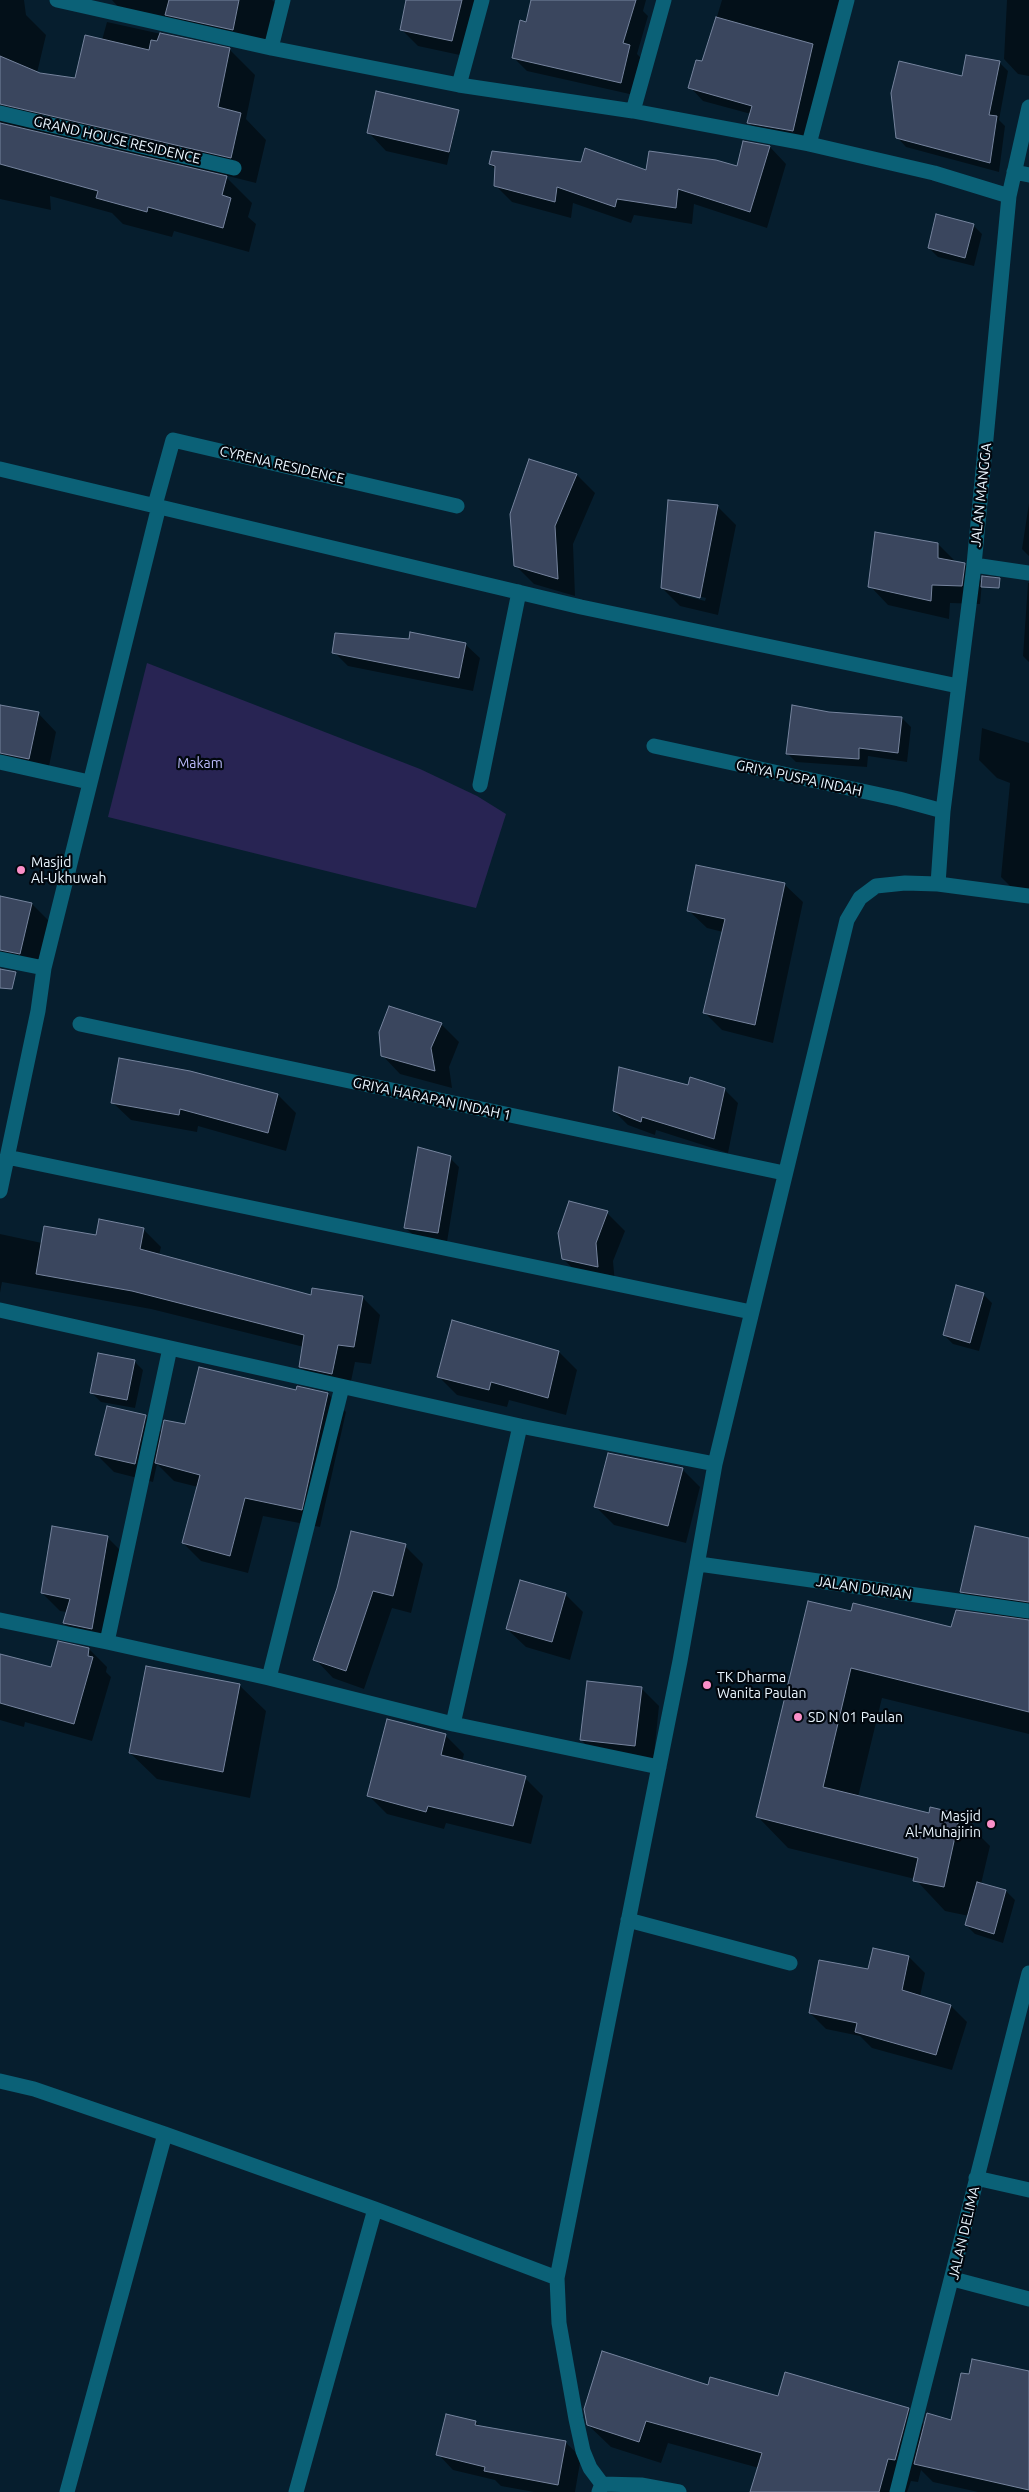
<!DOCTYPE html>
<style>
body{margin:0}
canvas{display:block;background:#061e2e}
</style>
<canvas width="1029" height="2492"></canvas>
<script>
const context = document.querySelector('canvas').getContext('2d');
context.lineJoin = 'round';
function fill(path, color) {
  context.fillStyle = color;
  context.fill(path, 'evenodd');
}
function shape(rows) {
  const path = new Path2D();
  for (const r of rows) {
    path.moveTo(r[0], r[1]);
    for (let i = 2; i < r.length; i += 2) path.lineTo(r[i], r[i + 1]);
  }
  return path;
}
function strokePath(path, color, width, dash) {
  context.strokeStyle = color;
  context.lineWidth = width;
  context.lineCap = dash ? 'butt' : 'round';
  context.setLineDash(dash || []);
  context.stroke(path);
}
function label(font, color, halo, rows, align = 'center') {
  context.font = font + ' Ubuntu,sans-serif';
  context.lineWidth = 4.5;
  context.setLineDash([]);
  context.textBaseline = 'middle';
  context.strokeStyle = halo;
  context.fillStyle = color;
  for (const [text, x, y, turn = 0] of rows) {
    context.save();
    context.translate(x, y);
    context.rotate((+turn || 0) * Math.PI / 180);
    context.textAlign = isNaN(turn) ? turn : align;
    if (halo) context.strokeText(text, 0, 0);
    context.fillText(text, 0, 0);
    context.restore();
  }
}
fill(shape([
 [147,663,420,769,477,796,506,814,476,908,108,817]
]), '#282453');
fill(shape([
 [0,0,24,0,26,15,46,35,37,73,76,79,102,40,107,22,229,49,255,75,246,119,266,140,256,183,224,175,252,203,248,217,256,224,249,252,174,231,172,237,123,224,112,213,50,196,51,210,0,199],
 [112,0,272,0,281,8,273,41,127,17],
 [407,0,481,0,469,57,418,46,401,29],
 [532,0,646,0,643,11,648,16,637,54,643,60,634,95,527,71,513,57,527,23],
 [722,0,839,0,824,57,806,144,762,136,749,123,751,114,703,101,690,87,703,63],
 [1007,0,1029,0,1029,76,1018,74,1004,59],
 [999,62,1008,71,999,120,1005,126,999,172,906,147,897,137,963,78],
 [437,107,456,125,447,165,386,151,368,132],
 [770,147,786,164,767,228,694,204,692,224,634,215,631,223,573,203,571,218,512,202,495,185,496,170,490,164,647,172,738,168],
 [973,225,982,234,974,266,938,257,929,248],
 [577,475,595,493,573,544,575,596,534,584,516,566],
 [1029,503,1029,556,1022,549],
 [717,506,736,525,718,615,680,606,662,588],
 [679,592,706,598,705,601,679,594],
 [938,544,956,562,964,564,982,582,980,604,950,603,949,619,888,605,870,586],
 [1028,583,1029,583,1029,662,1023,656],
 [465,644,480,658,473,691,348,666,334,652],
 [0,706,38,713,56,732,47,776,0,762],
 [828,713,902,718,911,727,907,762,868,756,867,767,796,762,787,753],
 [982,728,1029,743,1029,896,1019,895,1001,877,1010,783,997,778,979,760],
 [784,884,803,902,773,1043,722,1030,704,1012,723,932,707,928,688,910],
 [0,902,32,904,50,922,38,971,0,957],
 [441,1024,459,1042,449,1067,452,1088,400,1074,382,1055],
 [724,1089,738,1103,728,1153,656,1130,655,1135,628,1125,614,1111],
 [278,1095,296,1113,286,1151,198,1126,197,1132,131,1120,112,1102],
 [450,1158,459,1167,447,1242,414,1236,405,1227],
 [607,1213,625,1231,613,1261,615,1284,582,1277,563,1259],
 [143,1229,161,1247,159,1255,312,1296,362,1297,380,1315,371,1364,355,1362,349,1391,318,1384,301,1367,304,1347,151,1309,2,1282,0,1293,0,1234,42,1243],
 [983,1294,992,1303,979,1351,953,1344,944,1335],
 [453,1321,559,1352,577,1370,566,1415,509,1400,507,1407,457,1395,439,1377],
 [134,1361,143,1370,135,1408,101,1402,92,1393],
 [297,1391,328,1394,346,1412,320,1527,263,1516,248,1573,201,1561,183,1543,198,1487,174,1481,157,1464,153,1482,114,1472,96,1454,145,1416,163,1434],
 [682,1469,700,1487,686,1543,614,1525,596,1507],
 [107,1537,126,1556,110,1647,83,1641,64,1623,67,1612,60,1611,42,1593],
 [1029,1538,1029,1734,882,1698,858,1797,930,1814,959,1815,990,1846,981,1884,1006,1891,1015,1900,1003,1943,975,1934,966,1925,969,1916,945,1911,915,1879,788,1848,758,1817,852,1613,952,1629,985,1615,961,1591],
 [405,1546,423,1564,411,1613,392,1608,364,1689,333,1678,315,1659,338,1588],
 [565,1594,583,1612,570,1660,526,1647,507,1629],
 [89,1649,107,1667,106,1672,111,1677,92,1741,25,1722,24,1727,0,1720,0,1655,52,1668],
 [239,1685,266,1711,250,1798,157,1779,130,1753],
 [641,1688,659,1706,653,1764,600,1758,581,1740],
 [445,1735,464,1754,462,1762,525,1778,543,1796,531,1844,446,1823,444,1829,387,1814,369,1796],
 [909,1957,925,1973,920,1996,951,2006,967,2022,952,2070,872,2048,860,2036,826,2029,810,2013,869,1970],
 [1029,2373,1029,2492,978,2492,933,2482,921,2470,918,2482,911,2481,907,2492,752,2492,759,2468,668,2443,661,2463,611,2447,588,2425,709,2387,779,2398,908,2409,925,2426,952,2422],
 [475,2422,481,2427,565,2442,581,2457,575,2492,534,2492,501,2486,495,2480,453,2470,438,2454]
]), '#0007');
const building = shape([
 [169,0,239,0,233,30,165,15,169,0],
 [406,0,462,0,452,41,400,30,406,0],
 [531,0,636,0,623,43,630,45,621,83,512,58,520,20,526,22,531,0],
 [716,17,813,44,793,131,747,123,752,106,688,88,696,60,702,61,716,17],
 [160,33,230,48,218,107,241,113,231,158,0,104,0,56,40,73,75,78,85,35,149,50,151,40,157,41,160,33],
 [966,55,1000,61,989,115,997,116,990,163,896,138,891,93,899,61,962,76,966,55],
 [376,91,459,110,449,152,367,133,376,91],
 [0,123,227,176,222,195,231,198,223,228,148,207,147,212,96,198,98,191,0,164,0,123],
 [743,141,770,146,750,212,678,189,676,208,617,199,615,207,557,187,555,202,494,186,495,166,489,164,492,151,581,162,585,148,646,170,649,151,716,160,737,166,743,141],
 [936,214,974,224,965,258,928,248,936,214],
 [529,459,577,474,555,526,558,579,514,566,510,514,529,459],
 [668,500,718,505,700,598,661,588,668,500],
 [875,532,938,543,938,558,965,563,962,586,932,585,931,601,868,587,875,532],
 [982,576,1000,578,999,588,981,587,982,576],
 [410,632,466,643,459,678,332,653,335,633,409,639,410,632],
 [0,705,39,712,29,759,0,753,0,705],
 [792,705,829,712,902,717,898,753,859,748,859,759,786,754,792,705],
 [696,865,785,883,755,1025,703,1013,725,919,687,911,696,865],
 [0,896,32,903,20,954,0,950,0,896],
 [0,969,16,972,12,989,0,988,0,969],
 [389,1006,442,1023,431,1048,435,1071,381,1056,379,1032,389,1006],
 [119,1058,190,1071,278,1094,268,1133,180,1109,179,1115,111,1103,119,1058],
 [619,1067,688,1085,690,1077,725,1088,714,1139,642,1117,641,1122,613,1111,619,1067],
 [418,1147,451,1156,438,1233,404,1228,418,1147],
 [569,1201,608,1211,596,1243,598,1267,562,1259,558,1233,569,1201],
 [99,1219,144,1228,140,1249,311,1295,312,1288,363,1296,354,1347,338,1345,332,1374,299,1367,304,1335,132,1291,36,1274,44,1226,96,1235,99,1219],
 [956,1285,984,1293,970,1343,943,1335,956,1285],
 [452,1320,559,1351,548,1398,491,1382,489,1390,437,1377,452,1320],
 [98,1353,135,1360,127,1400,90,1393,98,1353],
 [199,1367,296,1390,297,1386,328,1393,302,1510,245,1498,230,1556,182,1543,200,1475,155,1463,164,1420,185,1424,199,1367],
 [107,1406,146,1415,135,1464,95,1455,107,1406],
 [608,1453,683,1468,668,1526,594,1507,608,1453],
 [52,1526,108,1536,92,1629,63,1623,70,1599,41,1593,52,1526],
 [975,1526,1029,1538,1029,1602,960,1592,975,1526],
 [351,1531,406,1544,393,1596,373,1591,346,1671,313,1660,337,1588,351,1531],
 [520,1580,566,1593,552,1642,506,1629,520,1580],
 [808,1601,851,1611,853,1603,951,1627,956,1610,1029,1620,1029,1712,851,1668,823,1787,929,1813,930,1807,960,1814,944,1887,913,1881,918,1858,756,1817,808,1601],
 [58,1641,89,1648,88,1656,93,1657,74,1724,0,1703,0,1654,51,1667,58,1641],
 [146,1666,240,1684,223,1772,129,1753,146,1666],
 [587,1681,642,1687,635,1746,580,1740,587,1681],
 [387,1719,446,1734,441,1755,526,1776,513,1826,428,1806,426,1812,367,1796,387,1719],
 [977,1882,1006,1890,994,1934,965,1925,977,1882],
 [873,1948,909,1956,902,1990,951,2005,936,2055,855,2032,857,2023,809,2013,819,1960,868,1969,873,1948],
 [602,2351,708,2385,710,2377,778,2396,785,2372,909,2408,895,2460,888,2459,879,2492,750,2492,762,2453,646,2421,639,2442,587,2425,584,2409,602,2351],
 [972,2359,1029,2371,1029,2490,914,2464,927,2413,951,2420,961,2373,969,2374,972,2359],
 [446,2414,476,2421,475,2425,566,2441,558,2485,484,2471,485,2467,436,2455,446,2414]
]);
fill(building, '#3a465e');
strokePath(building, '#75839d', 1);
strokePath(shape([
 [57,0,271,48,459,85,633,111,809,144,934,173,1009,196],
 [271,48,283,0],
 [459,85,482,0],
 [633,111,664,0],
 [0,113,234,168],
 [809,144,847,0],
 [1014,172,1029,175],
 [0,469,581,607,958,686],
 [155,505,173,440,457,506],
 [974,565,1029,573],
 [654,746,899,799,943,811],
 [0,762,89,782],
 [480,785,519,592],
 [938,884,943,811,974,565,1009,196,1029,107],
 [0,959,44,968],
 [80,1024,784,1173],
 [7,1157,751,1312],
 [0,1191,38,1011,44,968,159,506],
 [0,1310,520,1426,715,1464],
 [699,1564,1029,1611],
 [0,1620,107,1642,269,1678,453,1724,659,1767],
 [107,1642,170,1348],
 [269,1678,342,1387],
 [453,1724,520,1426],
 [628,1920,790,1963],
 [0,2081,34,2089,165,2134,375,2209,557,2278],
 [976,2178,1029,2190],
 [953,2279,1029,2299],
 [602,2484,641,2485,679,2492],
 [67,2492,165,2134],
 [296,2492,375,2209],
 [599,2492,602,2484,590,2468,583,2451,576,2419,559,2323,557,2278,680,1661,715,1464,847,920,860,898,876,886,905,883,938,884,1029,896],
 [897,2492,1029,1973]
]), '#0b6177', 15);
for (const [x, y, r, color] of [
 [21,870,5,"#fa8fc8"],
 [707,1685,5,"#fa8fc8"],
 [798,1717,5,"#fa8fc8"],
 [991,1824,5,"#fa8fc8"]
]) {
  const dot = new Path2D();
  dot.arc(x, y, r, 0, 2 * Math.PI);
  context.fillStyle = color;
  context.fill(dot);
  strokePath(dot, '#01070e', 2);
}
label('14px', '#eaf6ff', '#01070e', [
 ["GRAND HOUSE RESIDENCE",117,140,13],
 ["CYRENA RESIDENCE",282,465,13],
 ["JALAN MANGGA",981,495,-84],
 ["GRIYA PUSPA INDAH",799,778,12],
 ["GRIYA HARAPAN INDAH 1",432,1099,12],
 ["JALAN DURIAN",864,1588,8],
 ["JALAN DELIMA",964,2233,-77]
]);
label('14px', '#babafa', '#01070e', [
 ["Makam",200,763]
]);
label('14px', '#eaf6ff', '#01070e', [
 ["Masjid",31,862],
 ["Al-Ukhuwah",31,878],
 ["TK Dharma",717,1677],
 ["Wanita Paulan",717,1693],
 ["SD N 01 Paulan",808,1717],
 ["Masjid",981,1816,"right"],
 ["Al-Muhajirin",981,1832,"right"]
], 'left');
</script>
